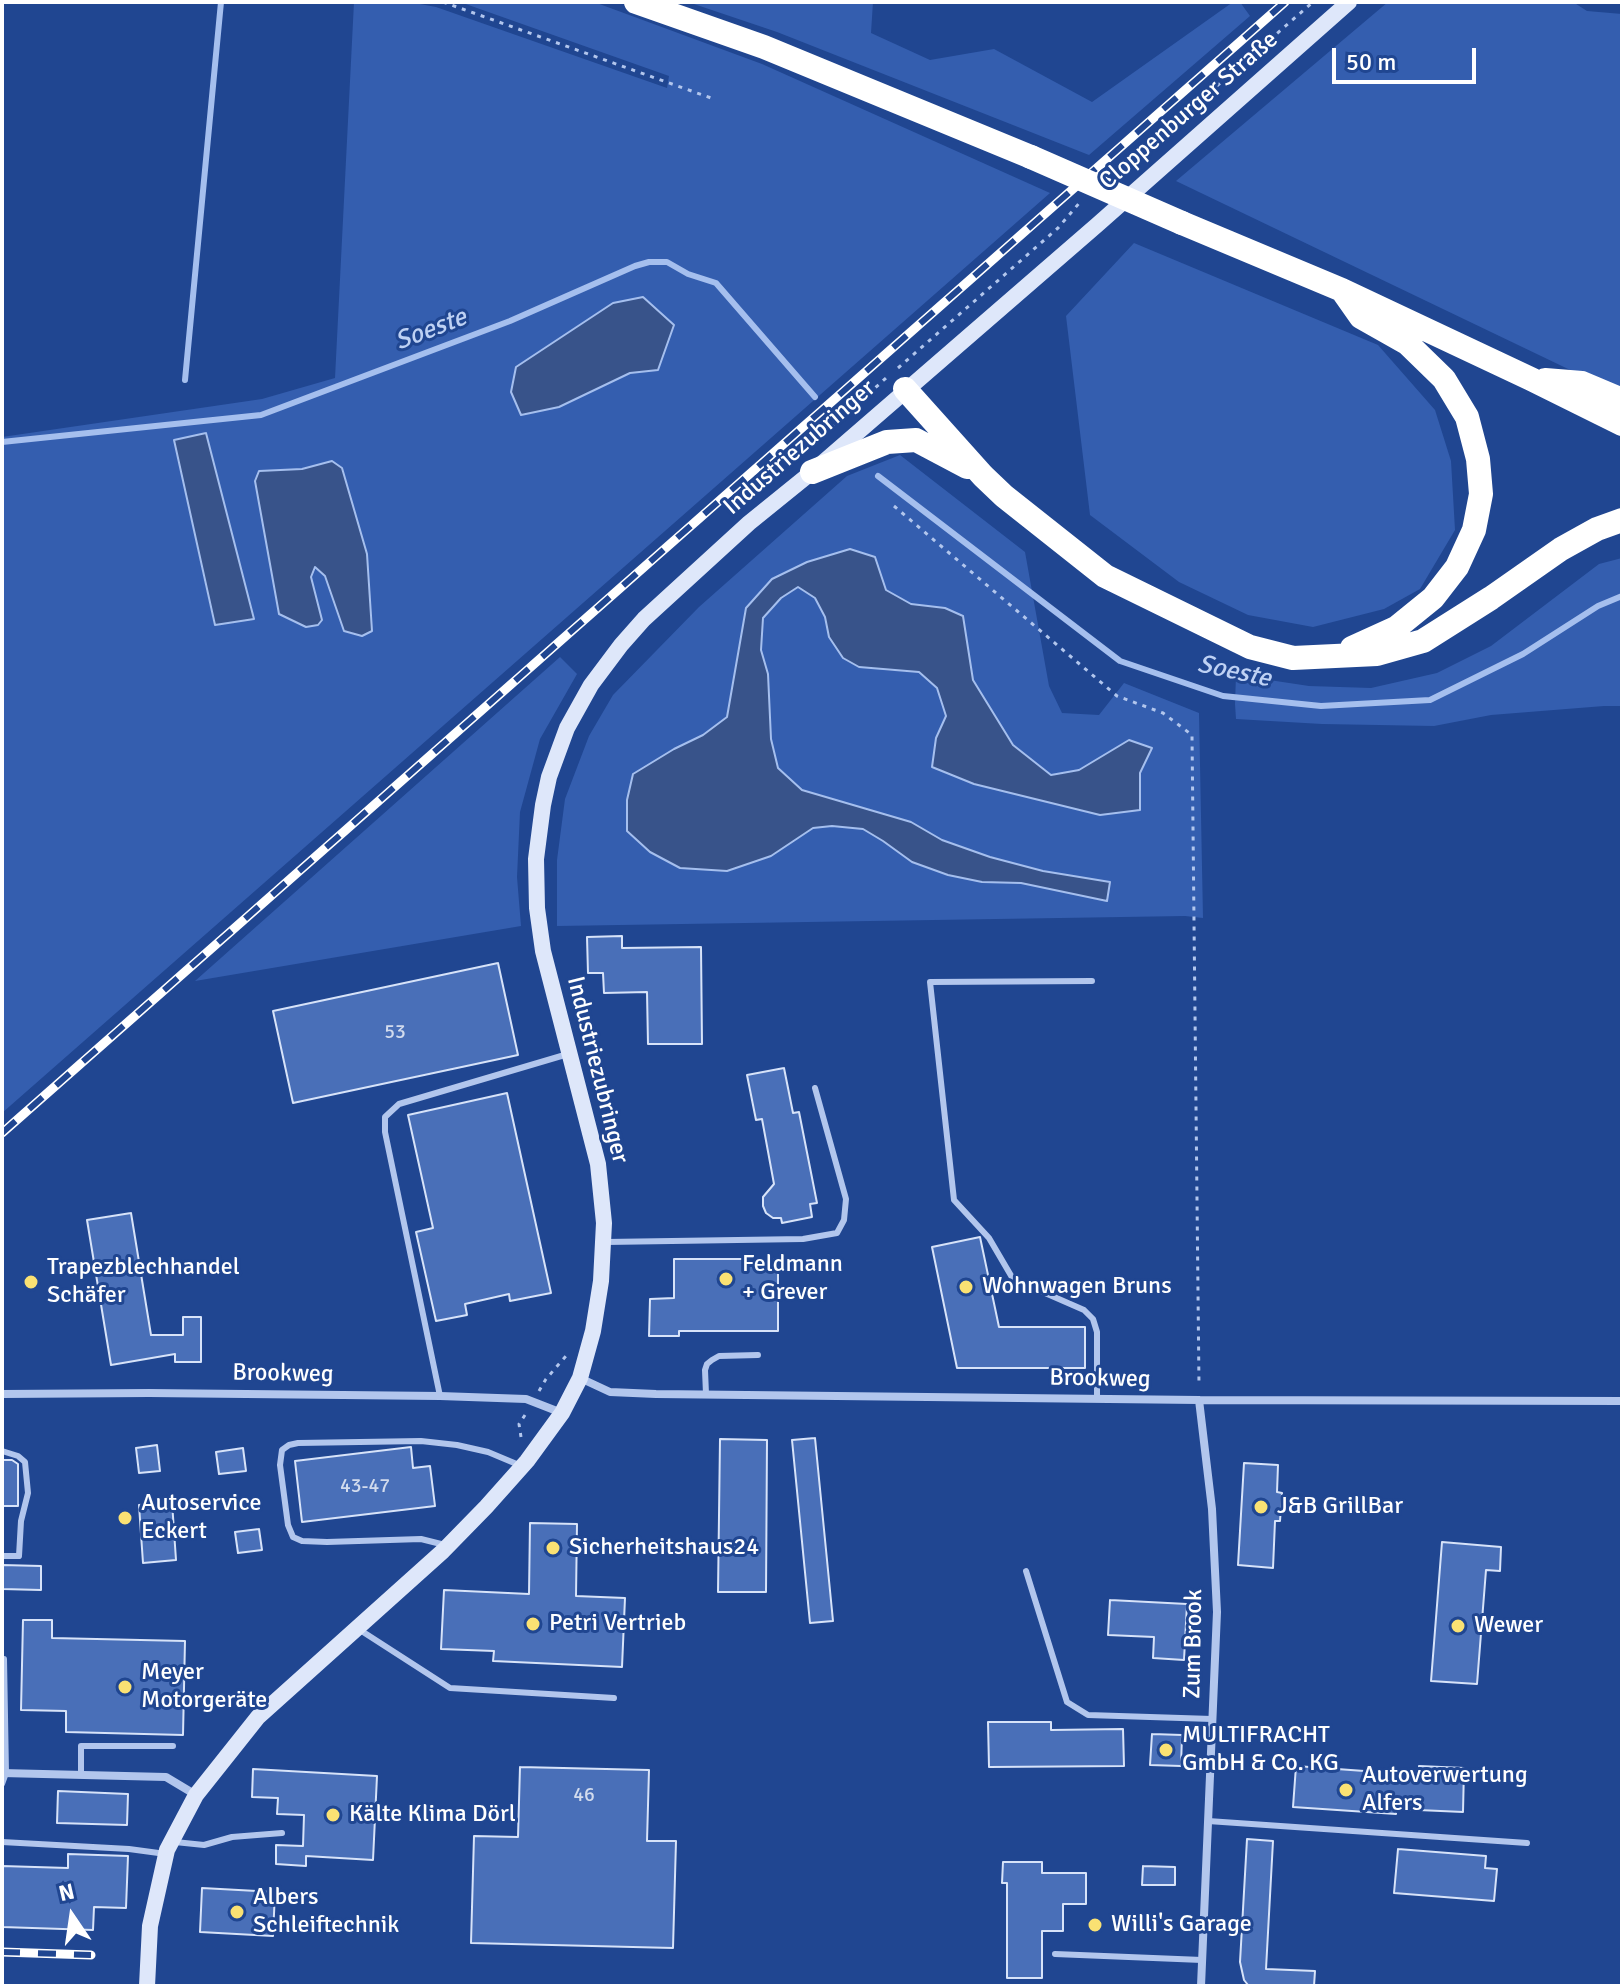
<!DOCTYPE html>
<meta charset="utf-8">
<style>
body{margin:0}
#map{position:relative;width:1624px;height:1988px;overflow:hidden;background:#204691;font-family:Signika,sans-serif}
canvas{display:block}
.frame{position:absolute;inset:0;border:4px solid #fff;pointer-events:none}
.north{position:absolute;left:32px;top:1876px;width:80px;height:80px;-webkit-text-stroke:6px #204691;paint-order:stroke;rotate:347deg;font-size:22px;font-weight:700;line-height:32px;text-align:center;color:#fff}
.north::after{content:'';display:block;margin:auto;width:28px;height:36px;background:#fff;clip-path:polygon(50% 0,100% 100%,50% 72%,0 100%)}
.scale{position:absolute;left:1332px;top:48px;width:144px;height:36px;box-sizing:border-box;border:4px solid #fff;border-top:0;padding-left:10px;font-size:24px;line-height:28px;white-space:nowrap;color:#fff;-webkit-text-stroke:6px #204691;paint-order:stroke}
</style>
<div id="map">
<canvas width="1624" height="1988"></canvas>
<div class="frame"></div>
<div class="north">N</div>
<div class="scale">50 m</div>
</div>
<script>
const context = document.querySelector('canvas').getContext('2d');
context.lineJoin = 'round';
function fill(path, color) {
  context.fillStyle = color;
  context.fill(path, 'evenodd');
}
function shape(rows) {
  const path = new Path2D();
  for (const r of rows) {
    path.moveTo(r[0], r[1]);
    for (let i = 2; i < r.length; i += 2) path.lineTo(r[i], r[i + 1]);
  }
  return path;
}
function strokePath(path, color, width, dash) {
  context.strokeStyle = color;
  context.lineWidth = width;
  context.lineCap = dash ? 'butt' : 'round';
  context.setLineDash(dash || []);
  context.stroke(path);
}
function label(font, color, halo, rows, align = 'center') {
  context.font = font + ' Signika,sans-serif';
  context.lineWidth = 6;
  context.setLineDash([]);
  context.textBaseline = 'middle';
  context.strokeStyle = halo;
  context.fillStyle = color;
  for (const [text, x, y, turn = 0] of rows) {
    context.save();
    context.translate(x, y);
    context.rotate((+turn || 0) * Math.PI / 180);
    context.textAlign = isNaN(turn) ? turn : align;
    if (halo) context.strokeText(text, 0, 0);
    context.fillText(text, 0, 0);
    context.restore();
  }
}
fill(shape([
 [354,2,409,2,436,7,667,88,669,76,460,2,594,2,762,64,1050,193,2,1113,2,437,262,399,335,378],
 [674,326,658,370,630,373,559,407,521,415,511,392],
 [174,441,254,619,214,624],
 [688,2,873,2,871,33,930,60,994,49,1092,102,1233,2,1240,2,1250,16,1089,155,777,32],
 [1388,2,1573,2,1587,11,1622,14,1622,387,1589,379,1176,181],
 [1134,243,1378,345,1435,410,1451,461,1455,530,1420,589,1384,609,1313,627,1248,615,1179,582,1090,515,1066,316],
 [900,455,1025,552,1049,686,1062,713,1099,715,1124,683,1199,713,1203,918,1185,916,557,926,557,860,565,799,589,736,613,695,699,607,847,476],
 [875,557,886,590,911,604,945,608,963,616,973,680,1013,745,1052,775,1079,771,1129,740,1151,748,1140,773,1139,810,1100,815,974,784,933,767,936,738,946,716,937,688,919,672,883,670,829,637,825,617,815,597,798,587,781,598,763,618,761,650,768,674,771,739,778,768,802,790,911,822,942,840,990,857,1043,871,1110,882,1107,900,1021,883,982,882,883,841,863,829,832,826,813,828,771,856,674,749,703,735,727,717,739,645,807,562],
 [1622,558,1622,706,1604,706,1491,715,1434,726,1322,724,1236,719,1235,704,1236,675,1309,686,1371,688,1437,673,1491,646,1599,564],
 [560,657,577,674,540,739,520,812,517,877,521,926,195,981]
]), '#345eaf');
const water = shape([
 [643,297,674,325,658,370,630,373,559,407,521,415,511,392,516,367,613,303,643,297],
 [206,433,254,619,215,625,174,440,206,433],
 [332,461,342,468,367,554,372,631,362,636,344,631,325,576,315,567,311,577,322,620,318,625,306,627,279,614,255,481,259,471,302,469,332,461],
 [850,549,875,557,886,590,911,604,945,608,963,616,973,680,1013,745,1051,775,1079,770,1129,740,1152,748,1140,773,1140,810,1100,815,974,784,932,767,936,738,946,716,937,688,919,672,859,667,843,658,829,637,825,617,815,598,798,587,781,598,763,618,761,650,768,674,771,739,778,768,802,790,911,822,942,840,990,857,1043,871,1110,882,1107,901,1021,883,982,882,948,875,912,862,883,841,863,829,832,826,813,828,771,856,727,871,680,868,650,852,627,831,627,800,633,774,674,749,703,735,727,717,746,608,772,579,807,562,850,549]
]);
fill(water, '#38538a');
strokePath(water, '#a5bfee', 2);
strokePath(shape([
 [185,380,221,2],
 [2,442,261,415,510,321,635,266,649,262,667,262,688,274,716,283,815,397],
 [878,476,1120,661,1223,696,1321,706,1430,700,1523,654,1598,606,1622,596]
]), '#a5bfee', 6);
const building = shape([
 [622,936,622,948,701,947,702,1044,648,1044,647,992,604,993,603,973,588,973,587,937,622,936],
 [498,963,518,1055,293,1103,273,1011,498,963],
 [784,1068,793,1113,799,1112,817,1203,810,1204,812,1217,782,1223,781,1218,773,1218,766,1213,763,1206,763,1197,774,1184,762,1119,756,1120,747,1075,784,1068],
 [507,1093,551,1293,510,1301,509,1294,465,1304,467,1315,436,1321,416,1232,433,1228,408,1115,507,1093],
 [131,1213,151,1335,183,1335,183,1317,201,1317,201,1362,175,1362,175,1354,111,1365,87,1220,131,1213],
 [980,1237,999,1327,1085,1327,1085,1368,957,1368,932,1247,980,1237],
 [674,1259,778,1259,778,1331,679,1331,679,1336,649,1336,650,1299,674,1298,674,1259],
 [815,1438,833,1621,810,1623,792,1440,815,1438],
 [720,1439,767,1440,766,1592,718,1592,720,1439],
 [157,1445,160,1471,139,1473,136,1448,157,1445],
 [411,1447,413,1468,430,1466,435,1506,302,1522,295,1461,411,1447],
 [243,1448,246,1471,219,1474,216,1452,243,1448],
 [2,1460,12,1460,18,1464,18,1506,2,1506,2,1460],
 [1244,1463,1278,1465,1277,1492,1282,1493,1280,1521,1275,1521,1273,1568,1238,1565,1244,1463],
 [172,1502,176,1560,143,1563,139,1505,172,1502],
 [530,1523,577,1524,576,1596,625,1598,622,1667,493,1661,494,1651,441,1649,444,1590,529,1594,530,1523],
 [259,1529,262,1550,238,1553,235,1532,259,1529],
 [1442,1542,1501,1547,1500,1571,1486,1570,1477,1684,1431,1681,1442,1542],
 [2,1565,41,1566,41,1590,2,1589,2,1565],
 [1110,1600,1187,1604,1184,1660,1153,1658,1154,1637,1108,1635,1110,1600],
 [23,1620,52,1620,52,1638,185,1641,183,1735,66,1732,66,1711,21,1710,23,1620],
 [988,1722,1051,1722,1051,1730,1123,1729,1124,1766,989,1767,988,1722],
 [1152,1734,1182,1735,1181,1766,1150,1765,1152,1734],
 [1296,1766,1419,1775,1419,1766,1464,1768,1463,1812,1396,1809,1396,1814,1293,1807,1296,1766],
 [520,1767,649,1770,647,1841,676,1841,673,1948,471,1943,474,1836,518,1837,520,1767],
 [253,1769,377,1776,373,1860,306,1856,306,1866,276,1864,276,1845,303,1846,304,1815,277,1814,278,1798,252,1797,253,1769],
 [58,1791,128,1794,127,1825,57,1823,58,1791],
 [1247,1839,1273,1841,1266,1969,1315,1971,1314,1986,1248,1985,1244,1980,1240,1962,1247,1839],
 [1398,1849,1486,1856,1485,1868,1497,1869,1494,1901,1394,1893,1398,1849],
 [68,1854,128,1856,126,1908,94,1907,93,1930,2,1927,2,1866,68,1868,68,1854],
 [1003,1862,1042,1862,1042,1873,1086,1873,1086,1904,1063,1904,1063,1931,1042,1931,1042,1978,1007,1978,1007,1883,1002,1883,1003,1862],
 [1143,1866,1175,1867,1175,1885,1142,1885,1143,1866],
 [202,1888,275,1892,273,1936,200,1932,202,1888]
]);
fill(building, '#496fb8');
strokePath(building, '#d7e3f9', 2);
strokePath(shape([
 [443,2,711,98],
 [1117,169,1171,126,1313,2],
 [898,368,1058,228,1081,201],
 [809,448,886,378],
 [894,506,1117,696,1163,713,1192,735,1199,1385],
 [539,1391,546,1379,566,1356],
 [521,1437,519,1424,525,1415]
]), '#b2c6ed', 3, [4, 6]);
strokePath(shape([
 [1092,981,930,982,954,1200,989,1238,1013,1279,1084,1310,1093,1319,1097,1332,1097,1399],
 [606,1242,803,1239,837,1233,844,1220,846,1199,815,1088],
 [706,1394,705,1370,707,1364,712,1360,719,1356,758,1355],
 [440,1396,385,1132,385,1117,399,1104,568,1054],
 [2,1451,18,1456,25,1462,28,1493,21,1521,19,1556,2,1556],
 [445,1545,421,1539,327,1542,302,1541,293,1537,288,1525,280,1465,282,1450,289,1445,298,1443,421,1441,457,1445,488,1452,519,1465],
 [1026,1571,1067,1702,1088,1715,1212,1719],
 [360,1630,450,1688,614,1698],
 [81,1775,81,1746,173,1746],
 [2,1784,6,1773,4,1659],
 [1208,1821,1527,1843],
 [2,1842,129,1849,166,1854],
 [175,1842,204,1845,232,1837,282,1833],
 [1055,1954,1202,1960]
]), '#b2c6ed', 6);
strokePath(shape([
 [580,1378,610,1392,656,1394,1199,1400,1622,1401],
 [2,1394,149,1393,440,1396,526,1399,562,1413],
 [1199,1400,1212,1509,1217,1612,1201,1986],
 [2,1773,166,1777,196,1795]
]), '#b2c6ed', 8);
strokePath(shape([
 [147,1986,150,1926,167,1850,196,1795,258,1717,443,1551,486,1507,527,1461,562,1413,580,1378,593,1331,601,1281,604,1223,598,1164,543,951,537,908,536,859,543,805,549,777,567,728,591,685,621,645,644,619,749,523,812,472,1097,225,1349,2]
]), '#dee7fa', 16);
strokePath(shape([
 [636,2,764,47,1031,157],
 [1182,223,1342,290,1531,379,1622,424],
 [1342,290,1361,317,1407,343,1444,379,1467,417,1478,459,1481,494,1474,530,1457,567,1433,598,1396,628,1352,648],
 [1545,380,1582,383,1622,400],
 [905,389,983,476,1004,496,1105,576,1250,647,1293,658,1377,654,1423,641,1491,598,1561,549,1597,529,1622,520],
 [812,472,887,442,916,440,967,467]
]), '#fff', 24);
const rail = shape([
 [2,1133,1285,2],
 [2,1952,91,1955]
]);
strokePath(rail, '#fff', 9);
strokePath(rail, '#204691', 6, [18]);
strokePath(shape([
 [1031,157,1182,223]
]), '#fff', 24);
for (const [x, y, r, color] of [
 [726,1279,8,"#fae173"],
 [31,1282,8,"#fae173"],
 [966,1287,8,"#fae173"],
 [1261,1507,8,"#fae173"],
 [125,1518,8,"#fae173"],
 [553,1548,8,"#fae173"],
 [533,1624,8,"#fae173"],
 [1458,1626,8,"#fae173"],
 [125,1687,8,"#fae173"],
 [1166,1750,8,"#fae173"],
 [1346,1790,8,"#fae173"],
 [333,1815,8,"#fae173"],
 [237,1912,8,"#fae173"],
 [1095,1925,8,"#fae173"]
]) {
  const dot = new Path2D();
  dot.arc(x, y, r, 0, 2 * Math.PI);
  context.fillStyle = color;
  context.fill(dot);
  strokePath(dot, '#204691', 3);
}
label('20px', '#d2dbed', null, [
 ["53",395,1033],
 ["43-47",365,1487],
 ["46",584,1796]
]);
label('24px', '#fff', '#204691', [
 ["Cloppenburger Straße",1189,111,-41],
 ["Industriezubringer",800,448,-41],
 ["Industriezubringer",597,1070,76],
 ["Brookweg",283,1374,1],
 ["Brookweg",1100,1379,1],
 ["Zum Brook",1194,1644,-89]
]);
label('24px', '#fff', '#204691', [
 ["Feldmann",742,1265],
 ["+ Grever",742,1293],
 ["Trapezblechhandel",47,1268],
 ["Schäfer",47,1296],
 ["Wohnwagen Bruns",982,1287],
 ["Autoservice",141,1504],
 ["Eckert",141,1532],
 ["J&B GrillBar",1277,1507],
 ["Sicherheitshaus24",569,1548],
 ["Petri Vertrieb",549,1624],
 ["Wewer",1474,1626],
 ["Meyer",141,1673],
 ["Motorgeräte",141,1701],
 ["MULTIFRACHT",1182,1736],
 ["GmbH & Co. KG",1182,1764],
 ["Autoverwertung",1362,1776],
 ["Alfers",1362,1804],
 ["Kälte Klima Dörl",349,1815],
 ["Albers",253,1898],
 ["Schleiftechnik",253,1926],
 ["Willi's Garage",1111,1925]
], 'left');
label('italic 26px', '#bed1f4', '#204691', [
 ["Soeste",431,330,-21],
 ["Soeste",1234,672,12]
]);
</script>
